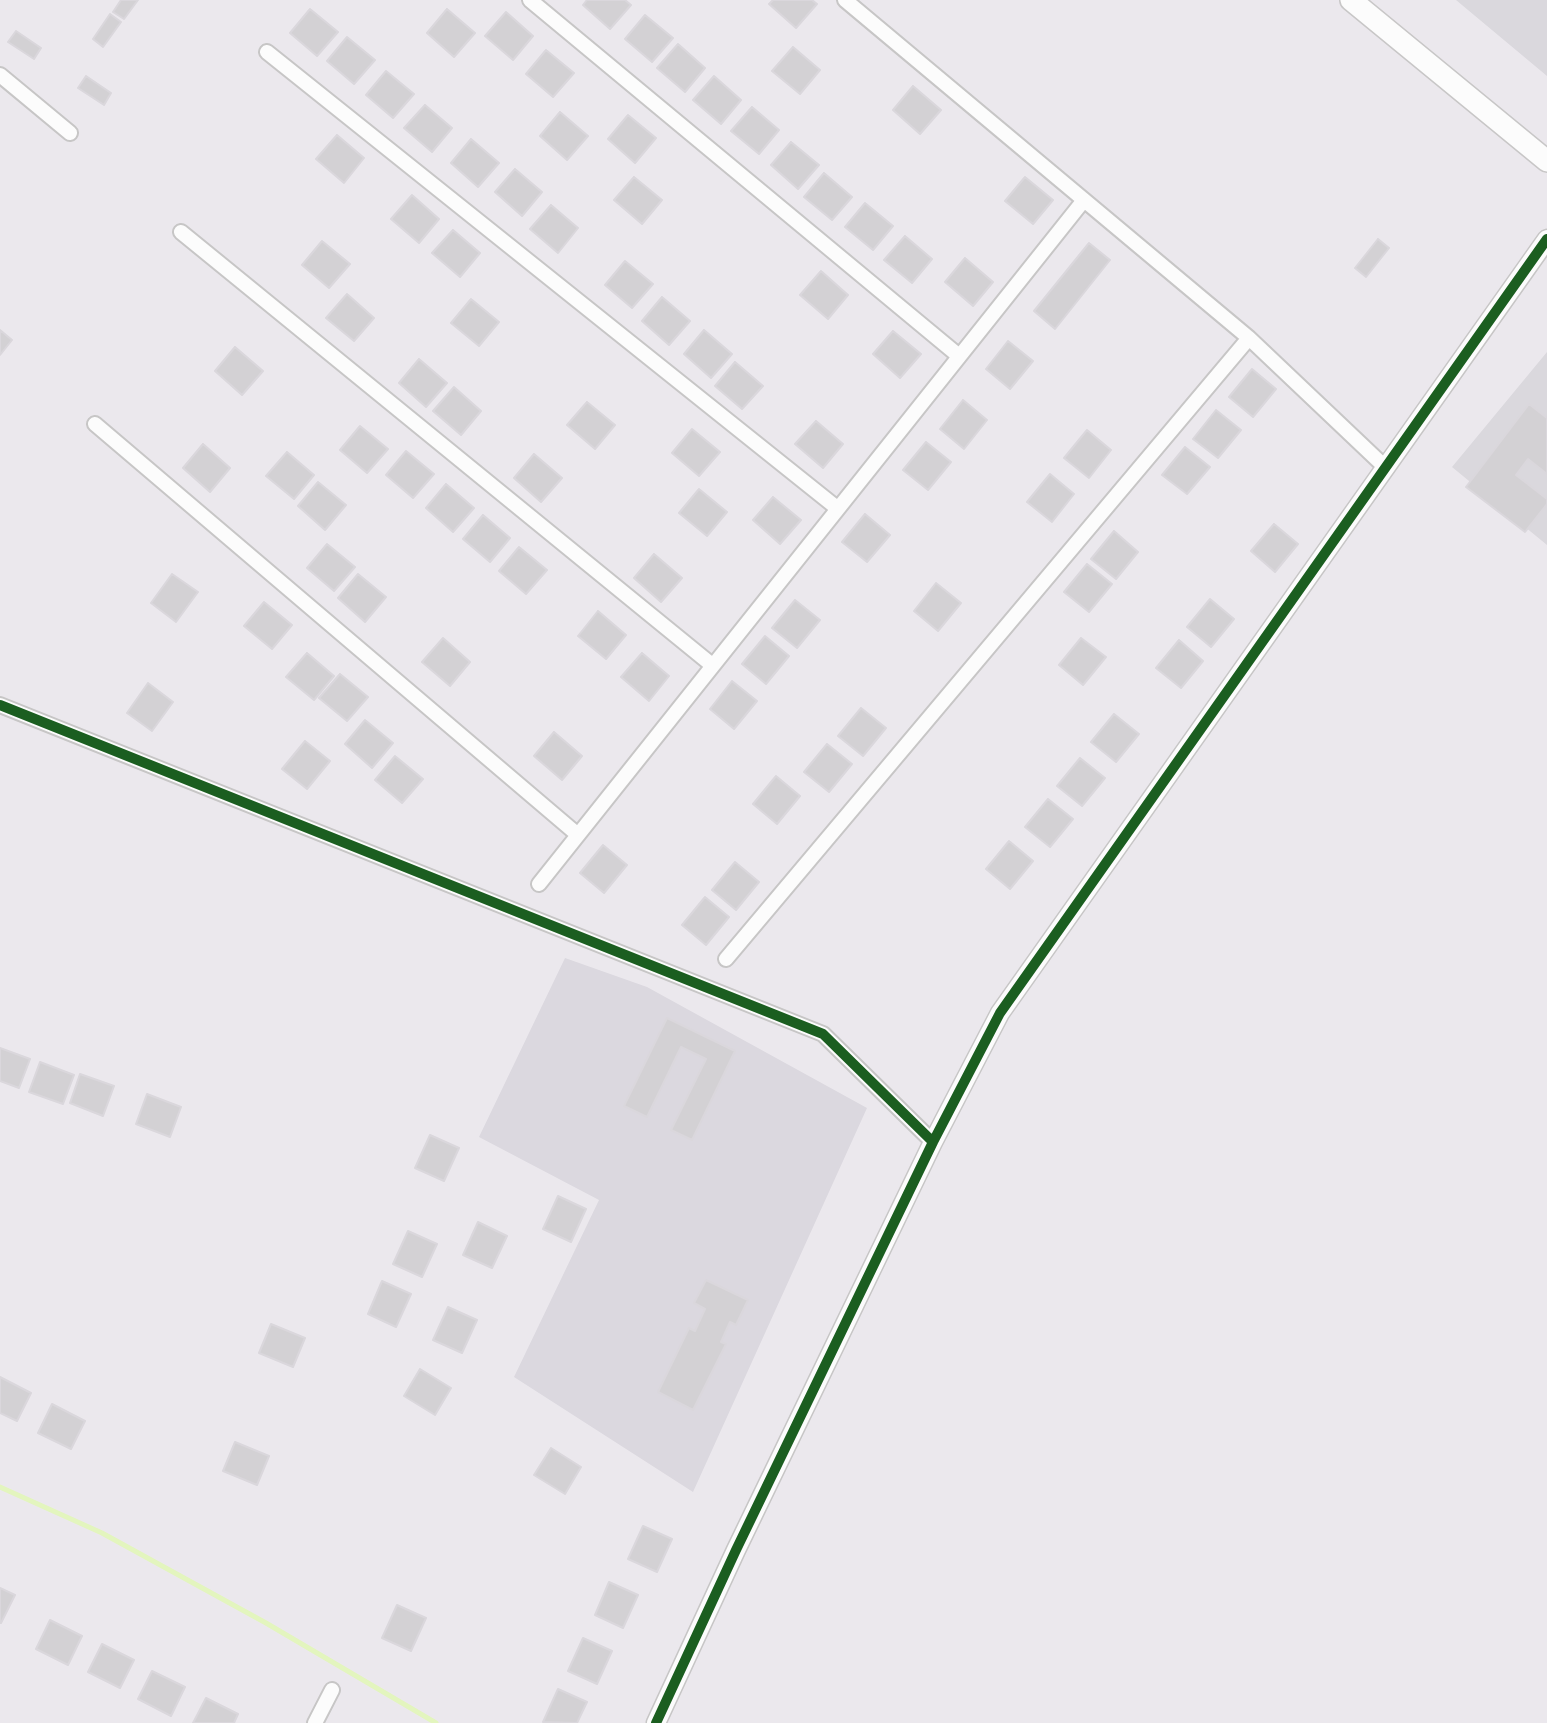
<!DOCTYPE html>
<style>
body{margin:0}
canvas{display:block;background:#ebe8ed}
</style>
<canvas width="1547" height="1723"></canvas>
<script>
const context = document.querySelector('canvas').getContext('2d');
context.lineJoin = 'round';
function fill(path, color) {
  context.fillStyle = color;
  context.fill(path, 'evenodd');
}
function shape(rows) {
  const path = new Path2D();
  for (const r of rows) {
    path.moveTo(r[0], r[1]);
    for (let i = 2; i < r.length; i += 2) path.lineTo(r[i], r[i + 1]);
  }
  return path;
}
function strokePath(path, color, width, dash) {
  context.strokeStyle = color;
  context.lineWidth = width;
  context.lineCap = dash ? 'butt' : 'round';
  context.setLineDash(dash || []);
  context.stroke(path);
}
fill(shape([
 [1456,0,1547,0,1547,76],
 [1547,352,1547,545,1452,467]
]), '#dad8dd');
fill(shape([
 [565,958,647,987,867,1108,693,1492,514,1377,599,1200,479,1137]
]), '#dbd8df');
strokePath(shape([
 [0,1487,102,1533,266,1623,436,1723]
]), '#e3f5be', 5);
const building = shape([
 [121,0,138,0,124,19,113,12,121,0],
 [587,0,625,0,631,5,610,29,583,5,587,0],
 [773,0,812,0,817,4,796,28,769,4,773,0],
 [310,9,338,32,317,56,290,33,310,9],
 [447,9,475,33,454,57,427,33,447,9],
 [506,12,533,36,513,60,485,36,506,12],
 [110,14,121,22,103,47,93,39,110,14],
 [645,15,673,38,652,62,625,39,645,15],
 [16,31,41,48,34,59,8,42,16,31],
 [347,37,375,60,354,84,327,61,347,37],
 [678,44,705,68,685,92,657,68,678,44],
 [793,47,820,70,800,94,772,71,793,47],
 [546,50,574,73,553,97,526,74,546,50],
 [386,71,414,94,393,118,366,95,386,71],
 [86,76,111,93,104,105,78,88,86,76],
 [714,76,741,100,721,124,693,100,714,76],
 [913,86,941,110,920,134,893,110,913,86],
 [425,105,452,128,432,152,404,128,425,105],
 [752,107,779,130,759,154,731,131,752,107],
 [560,112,588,136,567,160,540,136,560,112],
 [628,115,656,138,635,163,608,139,628,115],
 [337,135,364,158,344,183,316,159,337,135],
 [471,139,499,163,478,187,451,163,471,139],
 [791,142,819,165,798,189,771,165,791,142],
 [515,169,542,192,522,216,495,192,515,169],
 [824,173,852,197,832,220,804,197,824,173],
 [634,177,662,200,642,224,614,200,634,177],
 [1025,177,1053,200,1033,224,1005,201,1025,177],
 [412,195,439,219,419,243,391,219,412,195],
 [865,203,893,226,873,250,845,227,865,203],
 [551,205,578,228,558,253,530,229,551,205],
 [453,230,480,253,460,277,432,253,453,230],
 [905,236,932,259,912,283,884,260,905,236],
 [1378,239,1389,248,1366,277,1355,268,1378,239],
 [322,241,350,264,329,288,302,265,322,241],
 [1089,243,1110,260,1055,329,1034,311,1089,243],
 [965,258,993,282,973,306,945,282,965,258],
 [625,261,653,284,632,308,605,285,625,261],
 [821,271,848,295,828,319,800,295,821,271],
 [347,294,374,318,354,341,326,318,347,294],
 [662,297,690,321,669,345,642,321,662,297],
 [471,299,499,322,479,346,451,323,471,299],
 [0,330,12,340,0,355,0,330],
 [704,330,732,354,711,378,684,354,704,330],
 [893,331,921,354,900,378,873,354,893,331],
 [1008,341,1033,361,1010,389,986,369,1008,341],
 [235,347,263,371,242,395,215,371,235,347],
 [419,359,447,383,426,407,399,383,419,359],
 [735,362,763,386,742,409,715,386,735,362],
 [1252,369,1276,389,1253,417,1229,397,1252,369],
 [454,387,481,411,461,435,433,411,454,387],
 [963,400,987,420,964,449,940,429,963,400],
 [587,402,615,425,595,449,567,425,587,402],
 [1529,404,1547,418,1547,474,1528,459,1516,475,1547,499,1547,504,1525,532,1466,487,1529,404],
 [1216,410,1241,430,1218,458,1193,439,1216,410],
 [816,421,843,444,823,468,795,444,816,421],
 [360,426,388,449,367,473,340,450,360,426],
 [692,429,720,452,699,476,672,453,692,429],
 [1087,430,1111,450,1089,478,1064,458,1087,430],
 [926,442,951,462,928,490,903,470,926,442],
 [203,444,230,468,210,492,183,468,203,444],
 [1185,447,1210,467,1187,494,1162,475,1185,447],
 [406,451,434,474,413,498,386,475,406,451],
 [287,452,314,475,294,499,266,476,287,452],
 [534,454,562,478,541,502,514,478,534,454],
 [1050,474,1074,494,1052,522,1027,502,1050,474],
 [318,482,346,505,325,530,298,506,318,482],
 [446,484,474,508,453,532,426,508,446,484],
 [699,489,727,512,707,536,679,513,699,489],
 [773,497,801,520,780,544,753,520,773,497],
 [865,514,890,535,867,562,842,542,865,514],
 [483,515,510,538,490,562,463,539,483,515],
 [1274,524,1298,544,1275,572,1251,551,1274,524],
 [1114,531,1138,552,1116,579,1091,559,1114,531],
 [327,544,355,567,334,591,307,568,327,544],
 [519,547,547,570,526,594,499,571,519,547],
 [654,554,682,578,661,602,634,578,654,554],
 [1087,564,1112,584,1089,612,1064,592,1087,564],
 [172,574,198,592,176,622,151,603,172,574],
 [358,574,386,597,365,622,338,598,358,574],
 [936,583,961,603,938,631,914,611,936,583],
 [1210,599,1234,619,1211,647,1187,627,1210,599],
 [795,600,820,620,797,648,772,628,795,600],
 [264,602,292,625,272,649,244,626,264,602],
 [598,611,626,635,606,659,578,636,598,611],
 [765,636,789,656,766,684,742,664,765,636],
 [443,638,470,662,450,686,422,662,443,638],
 [1081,638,1106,657,1083,685,1059,665,1081,638],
 [1179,640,1203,661,1181,688,1156,668,1179,640],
 [307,653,334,676,314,700,286,677,307,653],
 [642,653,669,676,649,701,621,677,642,653],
 [340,674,368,697,347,721,319,698,340,674],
 [732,681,757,701,734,729,710,709,732,681],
 [148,683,173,702,152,731,127,713,148,683],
 [861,708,886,728,863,756,838,736,861,708],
 [1114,714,1139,734,1116,762,1091,742,1114,714],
 [365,720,393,743,372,768,345,744,365,720],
 [554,732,582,756,562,780,534,756,554,732],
 [305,741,330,761,307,789,282,769,305,741],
 [827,744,852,764,829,792,804,772,827,744],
 [395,756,423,779,402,803,375,780,395,756],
 [1080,758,1105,778,1082,806,1057,786,1080,758],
 [776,776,800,796,777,824,753,804,776,776],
 [1048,799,1073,819,1050,847,1025,827,1048,799],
 [1009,841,1033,861,1010,889,986,869,1009,841],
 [603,845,627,865,604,893,580,873,603,845],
 [735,862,759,882,736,910,712,890,735,862],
 [705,897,729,917,706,945,682,925,705,897],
 [667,1018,735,1051,692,1140,671,1130,706,1059,681,1047,647,1117,624,1106,667,1018],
 [0,1048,30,1059,19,1088,0,1081,0,1048],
 [40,1062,74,1075,63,1104,29,1092,40,1062],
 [80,1074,114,1086,103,1116,70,1103,80,1074],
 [147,1094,181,1107,170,1137,136,1124,147,1094],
 [430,1135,459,1148,444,1181,415,1168,430,1135],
 [558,1196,586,1209,571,1242,543,1229,558,1196],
 [478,1222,507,1236,492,1268,463,1255,478,1222],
 [408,1231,437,1244,422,1277,393,1264,408,1231],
 [706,1280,748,1300,736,1325,730,1322,721,1342,726,1344,693,1410,658,1392,689,1328,695,1331,705,1309,694,1303,706,1280],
 [382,1281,411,1294,396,1327,368,1314,382,1281],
 [448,1307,477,1320,462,1353,433,1340,448,1307],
 [271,1324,305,1338,293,1367,259,1353,271,1324],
 [420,1369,451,1388,435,1415,404,1396,420,1369],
 [0,1377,31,1393,17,1421,0,1413,0,1377],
 [52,1404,85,1421,71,1449,38,1433,52,1404],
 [235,1442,269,1456,257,1485,223,1471,235,1442],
 [551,1448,581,1467,565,1494,534,1475,551,1448],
 [643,1526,672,1539,657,1572,628,1559,643,1526],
 [609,1582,638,1595,623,1628,595,1615,609,1582],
 [0,1588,15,1595,1,1623,0,1623,0,1588],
 [397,1605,426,1618,411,1651,382,1638,397,1605],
 [50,1620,82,1636,68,1665,36,1649,50,1620],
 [583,1638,612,1651,597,1684,568,1671,583,1638],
 [102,1644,134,1660,120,1688,88,1672,102,1644],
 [152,1671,185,1687,171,1716,138,1699,152,1671],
 [558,1689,587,1702,577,1723,543,1722,558,1689],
 [206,1698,238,1714,234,1723,193,1723,206,1698]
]);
fill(building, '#d3d1d4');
strokePath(building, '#dad7dc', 2);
const minor = shape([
 [530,0,959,356],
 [845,0,1249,338,1385,467],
 [267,52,837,508],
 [0,75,70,133],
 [181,232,712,665],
 [95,424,578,835],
 [0,705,823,1034,933,1142],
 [539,884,1084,200],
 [726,959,1249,338],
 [315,1723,332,1690]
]);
const tertiary = shape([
 [656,1723,736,1550,933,1142,1000,1013,1547,239]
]);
const secondary = shape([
 [1351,0,1547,161]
]);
strokePath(minor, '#c7c6c6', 18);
strokePath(tertiary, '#c7c6c6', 21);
strokePath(secondary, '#c8c7c7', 24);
strokePath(minor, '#fcfcfc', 14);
strokePath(tertiary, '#fcfcfc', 18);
strokePath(secondary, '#fcfcfc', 21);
strokePath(shape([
 [0,705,823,1034,933,1142],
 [656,1723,736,1550,933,1142,1000,1013,1547,239]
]), '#1b5e20', 10);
</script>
